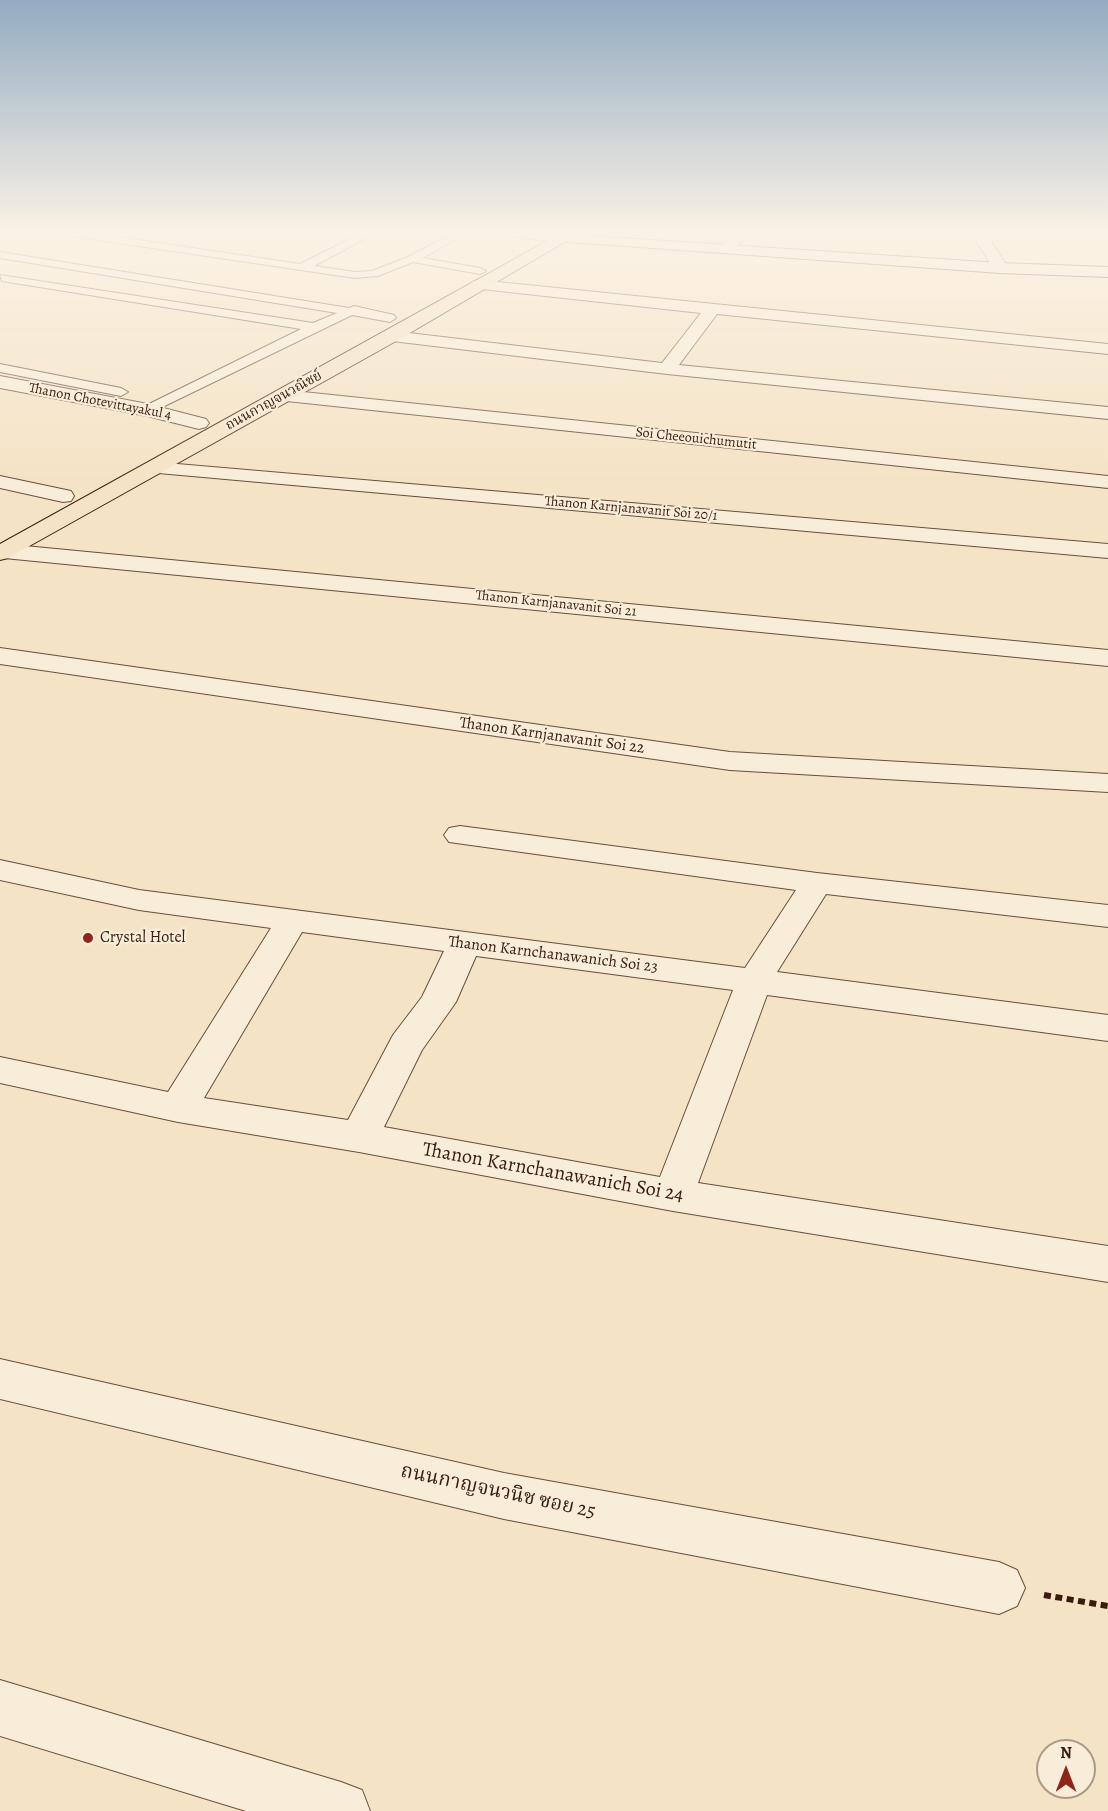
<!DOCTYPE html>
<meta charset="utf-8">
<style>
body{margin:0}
#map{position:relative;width:1108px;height:1811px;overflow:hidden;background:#f5e3c5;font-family:Alegreya,serif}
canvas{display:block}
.north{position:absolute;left:1036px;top:1739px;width:60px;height:60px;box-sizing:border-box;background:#f8edd9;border:2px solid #ac9988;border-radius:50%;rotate:0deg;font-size:16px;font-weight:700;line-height:24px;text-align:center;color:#3a1c0e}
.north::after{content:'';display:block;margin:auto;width:21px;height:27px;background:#8f2418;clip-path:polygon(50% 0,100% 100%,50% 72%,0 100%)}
</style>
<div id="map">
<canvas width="1108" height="1811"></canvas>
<div class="north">N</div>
</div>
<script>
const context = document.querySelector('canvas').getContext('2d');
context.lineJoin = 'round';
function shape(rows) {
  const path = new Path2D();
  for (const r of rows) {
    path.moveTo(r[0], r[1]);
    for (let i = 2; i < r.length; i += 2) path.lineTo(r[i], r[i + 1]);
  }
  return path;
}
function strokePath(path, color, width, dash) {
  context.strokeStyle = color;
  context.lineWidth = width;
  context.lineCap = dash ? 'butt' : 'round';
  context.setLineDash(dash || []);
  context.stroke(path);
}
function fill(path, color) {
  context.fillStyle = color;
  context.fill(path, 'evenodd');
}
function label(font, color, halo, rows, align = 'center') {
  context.font = font + ' Alegreya,"Noto Serif Thai",serif';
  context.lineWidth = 4.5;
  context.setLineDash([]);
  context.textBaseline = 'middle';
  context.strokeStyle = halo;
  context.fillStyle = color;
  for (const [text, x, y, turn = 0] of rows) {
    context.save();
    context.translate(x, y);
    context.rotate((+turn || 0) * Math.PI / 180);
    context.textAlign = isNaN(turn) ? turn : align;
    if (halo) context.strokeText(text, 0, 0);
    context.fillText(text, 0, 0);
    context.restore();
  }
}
const lane = shape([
 [46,230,72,230,300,264,368,230,381,230,314,266,355,272,372,271,408,257,459,230,472,230,423,258,480,268,486,271,480,274,413,262,378,276,355,278,51,233,46,230],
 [0,252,349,308,354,306,394,315,396,318,390,322,352,315,148,414,143,413,141,410,143,407,301,329,2,281,0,275,313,323,337,313,0,258,0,252],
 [0,364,121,388,128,392,121,396,0,372,0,364]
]);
const street = shape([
 [508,230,546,233,553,237,546,241,517,237,512,236,508,230],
 [735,230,750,230,732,252,722,252,720,249,735,230],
 [957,230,984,230,1008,268,1005,271,995,271,973,236,959,233,957,230],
 [478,280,1108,344,1108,354,717,314,679,365,1108,407,1108,419,667,374,392,341,386,340,383,336,386,332,392,331,662,363,701,313,472,288,470,285,472,282,478,280],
 [0,376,148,404,206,419,209,423,206,427,199,429,147,416,0,388,0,376],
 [284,390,1108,476,1108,488,277,400,275,396,277,392,284,390],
 [154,462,1108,544,1108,558,147,472,144,468,147,464,154,462],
 [0,476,71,491,74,496,71,501,63,502,0,488,0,476],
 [4,544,1108,650,1108,666,4,558,0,557,0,545,4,544],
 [0,648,730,752,1108,774,1108,792,730,770,0,664,0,648],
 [460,826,817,873,1108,905,1108,927,826,894,777,972,1108,1015,1108,1041,767,995,698,1183,1108,1246,1108,1282,673,1211,359,1152,178,1122,0,1083,0,1057,168,1092,271,928,139,910,0,880,0,860,139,890,745,968,796,890,449,842,444,835,449,828,460,826],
 [302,932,444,951,422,997,393,1035,348,1120,204,1098,302,932],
 [476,956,733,990,660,1177,384,1127,422,1050,456,1002,476,956],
 [0,1359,504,1473,999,1562,1017,1570,1025,1588,1017,1606,999,1614,504,1519,0,1399,0,1359],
 [0,1680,341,1782,362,1790,370,1811,246,1811,0,1736,0,1680]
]);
const secondary = shape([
 [546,233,1000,263,1108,267,1108,277,1000,273,541,240,539,237,541,234,546,233]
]);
const primary = shape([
 [567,230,585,230,398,340,8,558,0,560,0,544,567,230]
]);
strokePath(lane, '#694e3c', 2);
strokePath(street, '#694e3c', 2);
strokePath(secondary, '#3a1c0e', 2);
strokePath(primary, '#3a1c0e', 2);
strokePath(shape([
 [1044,1595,1108,1606]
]), '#3a1c0e', 6, [7, 4.5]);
fill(lane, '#f8edd9');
fill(street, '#f8edd9');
fill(secondary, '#f8edd9');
fill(primary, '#f5e3c5');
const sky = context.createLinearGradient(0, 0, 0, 484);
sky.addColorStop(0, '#93acc1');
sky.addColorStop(0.48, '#faf2e5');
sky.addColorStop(1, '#faf2e500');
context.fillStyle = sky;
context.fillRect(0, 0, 1108, 484);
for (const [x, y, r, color] of [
 [88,938,6,"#8f2418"]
]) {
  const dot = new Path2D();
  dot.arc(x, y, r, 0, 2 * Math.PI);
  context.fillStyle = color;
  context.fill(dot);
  strokePath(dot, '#f8edd9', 2);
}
label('14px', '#3a1c0e', '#f8edd9', [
 ["ถนนกาญจนวณิชย์",274,401,-29],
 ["Thanon Chotevittayakul 4",100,402,11],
 ["Soi Cheeouichumutit",696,439,6],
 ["Thanon Karnjanavanit Soi 20/1",631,509,5],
 ["Thanon Karnjanavanit Soi 21",556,604,6]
]);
label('16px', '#3a1c0e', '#f8edd9', [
 ["Thanon Karnjanavanit Soi 22",552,736,8],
 ["Thanon Karnchanawanich Soi 23",553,955,7]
]);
label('16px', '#3a1c0e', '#f8edd9', [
 ["Crystal Hotel",100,938]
], 'left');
label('20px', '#3a1c0e', '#f8edd9', [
 ["Thanon Karnchanawanich Soi 24",553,1173,10],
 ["ถนนกาญจนวนิช ซอย 25",498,1492,12]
]);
</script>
